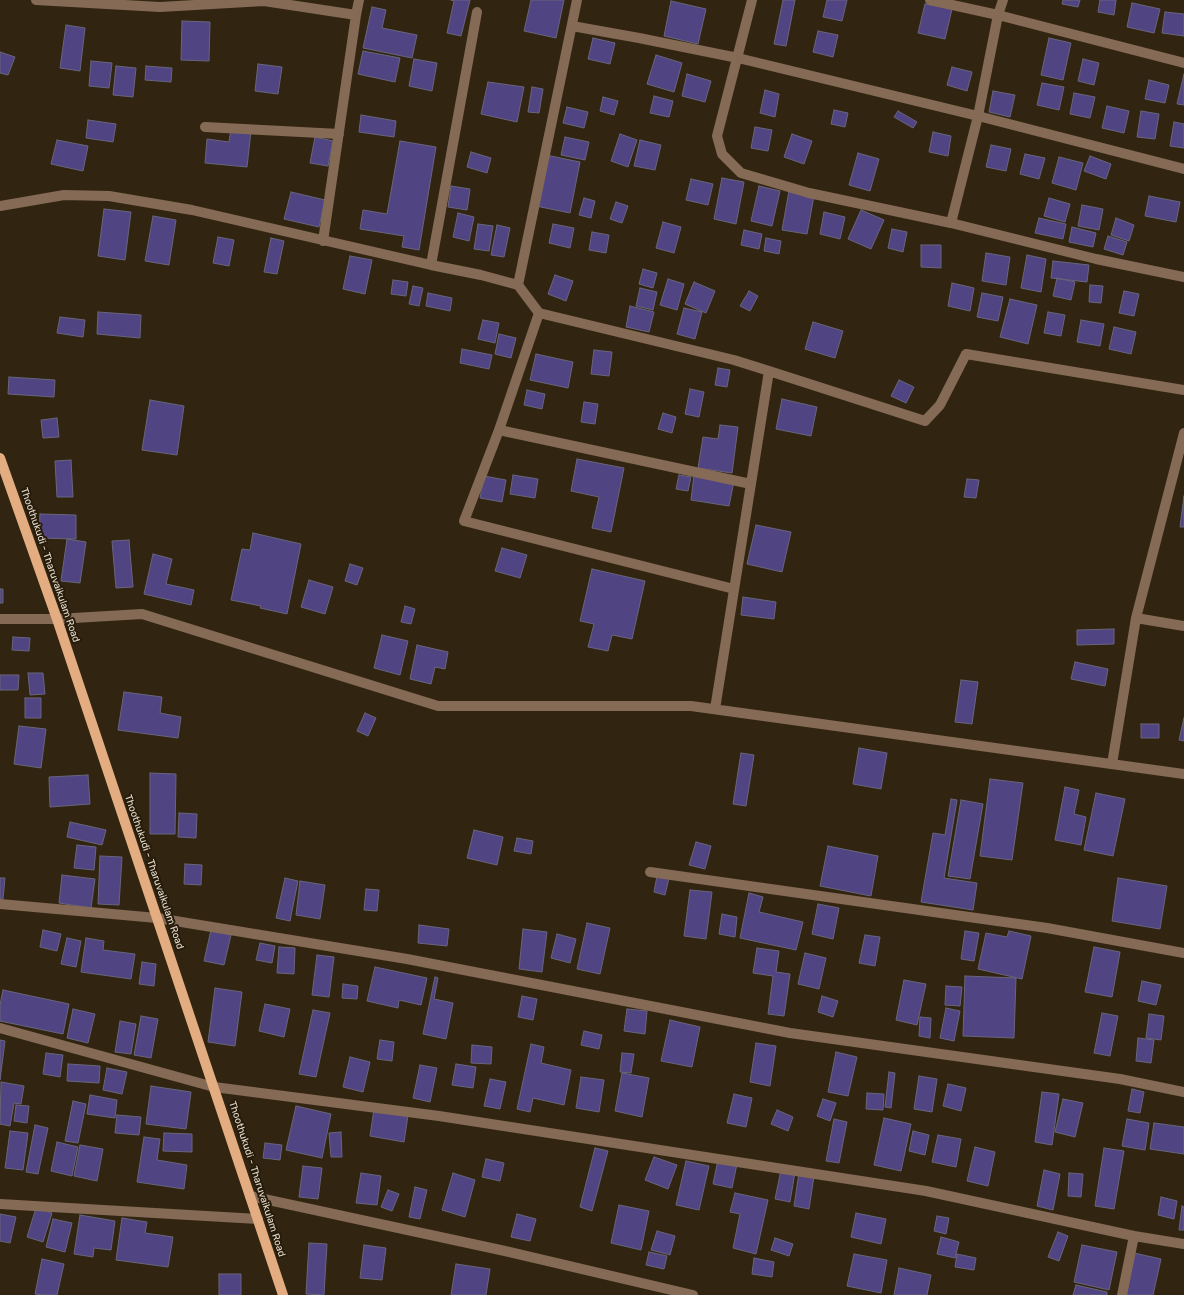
<!DOCTYPE html>
<style>
body{margin:0}
canvas{display:block;background:#312512}
</style>
<canvas width="1184" height="1295"></canvas>
<script>
const context = document.querySelector('canvas').getContext('2d');
context.lineJoin = 'round';
function fill(path, color) {
  context.fillStyle = color;
  context.fill(path, 'evenodd');
}
function shape(rows) {
  const path = new Path2D();
  for (const r of rows) {
    path.moveTo(r[0], r[1]);
    for (let i = 2; i < r.length; i += 2) path.lineTo(r[i], r[i + 1]);
  }
  return path;
}
function strokePath(path, color, width, dash) {
  context.strokeStyle = color;
  context.lineWidth = width;
  context.lineCap = dash ? 'butt' : 'round';
  context.setLineDash(dash || []);
  context.stroke(path);
}
function label(font, color, halo, rows, align = 'center') {
  context.font = font + ' Rubik,sans-serif';
  context.lineWidth = 4;
  context.setLineDash([]);
  context.textBaseline = 'middle';
  context.strokeStyle = halo;
  context.fillStyle = color;
  for (const [text, x, y, turn = 0] of rows) {
    context.save();
    context.translate(x, y);
    context.rotate((+turn || 0) * Math.PI / 180);
    context.textAlign = isNaN(turn) ? turn : align;
    if (halo) context.strokeText(text, 0, 0);
    context.fillText(text, 0, 0);
    context.restore();
  }
}
const building = shape([
 [451,0,470,0,461,36,447,33,454,1,451,0],
 [531,0,564,0,556,38,524,31,531,0],
 [783,0,795,0,786,46,774,44,783,0],
 [827,0,847,0,842,21,823,17,827,0],
 [1063,0,1080,0,1078,7,1062,4,1063,0],
 [1100,0,1116,0,1114,15,1098,12,1100,0],
 [671,1,706,9,698,44,664,36,671,1],
 [1132,3,1160,9,1154,33,1127,27,1132,3],
 [925,4,952,9,945,39,918,33,925,4],
 [372,7,386,10,382,28,417,35,412,58,363,48,372,7],
 [1165,12,1184,14,1184,36,1162,33,1165,12],
 [182,21,210,22,209,61,181,60,182,21],
 [66,25,85,28,80,71,60,68,66,25],
 [818,31,838,35,833,57,813,52,818,31],
 [593,38,615,43,610,64,588,59,593,38],
 [1049,38,1071,43,1063,80,1041,75,1049,38],
 [363,51,400,58,395,82,358,74,363,51],
 [0,52,15,57,8,75,0,73,0,52],
 [656,55,682,63,674,92,647,84,656,55],
 [414,59,437,63,432,91,409,86,414,59],
 [1083,59,1099,63,1094,85,1078,81,1083,59],
 [91,61,112,63,109,88,89,86,91,61],
 [258,64,282,67,278,94,255,91,258,64],
 [116,66,136,68,133,97,113,95,116,66],
 [146,66,172,68,171,82,145,80,146,66],
 [952,67,972,72,967,91,947,85,952,67],
 [687,74,711,81,705,102,682,96,687,74],
 [1184,74,1184,105,1177,104,1184,74],
 [1149,80,1169,85,1165,103,1145,99,1149,80],
 [488,82,524,87,517,122,481,114,488,82],
 [1042,83,1064,87,1059,110,1037,105,1042,83],
 [532,87,543,89,539,113,528,112,532,87],
 [765,90,779,94,775,117,760,113,765,90],
 [993,91,1015,95,1010,117,989,112,993,91],
 [1074,93,1095,97,1090,118,1070,114,1074,93],
 [654,96,673,101,669,117,650,113,654,96],
 [603,97,618,101,614,115,600,111,603,97],
 [1107,106,1129,111,1124,133,1102,128,1107,106],
 [567,107,588,112,584,128,563,123,567,107],
 [834,110,848,113,845,127,831,124,834,110],
 [898,111,917,122,913,128,894,117,898,111],
 [1141,111,1159,114,1155,139,1137,137,1141,111],
 [361,115,396,121,394,137,359,132,361,115],
 [88,120,116,124,113,142,86,138,88,120],
 [1174,122,1184,124,1184,148,1170,146,1174,122],
 [755,127,772,130,768,151,751,148,755,127],
 [231,129,251,131,247,167,205,163,207,139,229,142,231,129],
 [933,132,951,136,948,156,929,152,933,132],
 [620,134,637,140,628,167,611,161,620,134],
 [792,134,812,141,804,164,784,157,792,134],
 [315,137,333,141,328,166,310,163,315,137],
 [565,137,589,142,585,160,561,155,565,137],
 [57,140,88,146,83,171,51,164,57,140],
 [640,140,661,145,655,170,634,166,640,140],
 [400,141,436,147,419,250,402,247,404,236,360,229,363,210,387,214,400,141],
 [991,145,1011,149,1006,171,986,167,991,145],
 [471,152,491,158,487,173,467,167,471,152],
 [858,153,879,159,870,191,849,185,858,153],
 [1025,154,1045,158,1039,179,1020,174,1025,154],
 [546,155,580,162,570,213,536,206,546,155],
 [1090,156,1111,164,1106,179,1084,171,1090,156],
 [1059,157,1083,163,1076,190,1052,183,1059,157],
 [722,178,744,182,736,224,714,219,722,178],
 [691,179,713,184,708,205,686,200,691,179],
 [451,186,470,189,467,210,448,207,451,186],
 [759,186,780,191,772,226,751,221,759,186],
 [789,191,814,196,807,234,782,230,789,191],
 [291,192,325,200,319,227,284,219,291,192],
 [1149,196,1180,202,1176,222,1145,216,1149,196],
 [584,198,595,201,591,218,579,215,584,198],
 [1049,198,1070,204,1065,222,1044,216,1049,198],
 [616,202,628,206,622,223,610,219,616,202],
 [1082,205,1103,209,1099,230,1078,226,1082,205],
 [104,209,131,212,125,260,98,256,104,209],
 [861,210,884,220,871,249,848,239,861,210],
 [824,212,845,217,840,239,820,234,824,212],
 [458,213,474,217,469,241,453,237,458,213],
 [153,216,176,220,169,265,145,261,153,216],
 [1039,218,1066,224,1063,239,1035,233,1039,218],
 [1116,218,1134,225,1129,241,1111,235,1116,218],
 [663,222,681,227,674,253,656,248,663,222],
 [478,224,493,226,489,251,474,249,478,224],
 [553,224,574,228,570,248,549,243,553,224],
 [497,225,510,228,504,257,491,255,497,225],
 [1072,227,1096,233,1093,247,1069,242,1072,227],
 [892,229,907,232,903,252,888,248,892,229],
 [744,230,762,234,759,249,741,245,744,230],
 [592,232,609,235,606,253,589,250,592,232],
 [1108,236,1127,242,1123,255,1104,249,1108,236],
 [218,237,234,240,229,266,213,263,218,237],
 [271,238,284,241,277,274,264,272,271,238],
 [766,238,781,241,779,254,764,251,766,238],
 [921,245,941,245,941,268,921,267,921,245],
 [986,253,1010,257,1006,285,982,281,986,253],
 [1027,255,1046,259,1041,292,1021,288,1027,255],
 [350,256,372,260,365,294,343,289,350,256],
 [1053,261,1089,265,1087,282,1051,278,1053,261],
 [643,269,657,273,653,288,639,284,643,269],
 [555,275,573,281,566,301,548,294,555,275],
 [1057,278,1075,282,1071,300,1053,296,1057,278],
 [668,279,684,284,677,310,660,305,668,279],
 [393,280,408,282,406,296,391,294,393,280],
 [694,282,715,291,706,313,685,304,694,282],
 [952,283,974,288,970,311,948,306,952,283],
 [1090,285,1103,286,1101,303,1089,302,1090,285],
 [413,286,423,288,419,306,409,304,413,286],
 [640,288,657,292,653,310,636,306,640,288],
 [749,291,758,296,750,311,740,306,749,291],
 [1124,291,1139,294,1134,316,1119,313,1124,291],
 [428,293,452,298,450,311,426,306,428,293],
 [982,293,1003,297,998,321,977,317,982,293],
 [1010,299,1037,305,1028,344,1000,337,1010,299],
 [630,306,654,312,649,332,626,327,630,306],
 [684,308,702,312,695,339,677,334,684,308],
 [98,312,141,315,140,338,97,334,98,312],
 [1048,312,1065,315,1061,336,1044,333,1048,312],
 [60,317,85,320,83,337,57,333,60,317],
 [483,320,499,323,495,343,478,339,483,320],
 [1081,320,1104,324,1100,346,1077,342,1081,320],
 [813,322,843,331,835,358,805,349,813,322],
 [1114,327,1136,332,1131,354,1109,349,1114,327],
 [499,334,516,338,511,358,495,354,499,334],
 [462,349,492,355,489,369,460,363,462,349],
 [594,350,612,352,609,376,591,374,594,350],
 [536,354,573,362,568,388,530,380,536,354],
 [718,368,730,370,727,387,715,385,718,368],
 [9,377,55,380,54,397,8,394,9,377],
 [899,380,914,387,906,403,891,396,899,380],
 [690,389,704,392,699,417,685,414,690,389],
 [527,390,545,394,542,409,524,405,527,390],
 [782,399,817,407,811,436,776,429,782,399],
 [150,400,184,406,177,455,142,450,150,400],
 [584,402,598,404,595,424,581,422,584,402],
 [663,413,676,417,672,433,658,429,663,413],
 [57,418,59,437,43,438,41,420,57,418],
 [720,425,738,427,732,473,698,468,703,437,718,439,720,425],
 [577,459,624,468,611,532,592,528,599,497,571,491,577,459],
 [71,460,73,497,57,497,55,461,71,460],
 [513,475,538,479,535,498,510,494,513,475],
 [679,475,691,477,688,491,676,489,679,475],
 [694,475,734,481,729,506,691,500,694,475],
 [484,476,506,480,502,502,480,498,484,476],
 [967,479,979,480,976,498,964,497,967,479],
 [1184,496,1184,527,1180,527,1184,496],
 [40,514,76,515,76,539,39,538,40,514],
 [756,525,791,532,782,572,747,564,756,525],
 [253,533,301,544,287,614,260,608,261,606,231,600,242,549,250,550,253,533],
 [67,539,86,542,80,583,61,581,67,539],
 [129,540,133,587,116,588,112,541,129,540],
 [502,548,527,555,520,578,495,571,502,548],
 [153,554,172,559,166,584,194,590,191,605,144,594,153,554],
 [350,564,363,568,357,585,345,581,350,564],
 [592,569,645,581,632,639,612,635,608,651,588,647,594,624,580,621,592,569],
 [309,580,333,587,325,614,301,607,309,580],
 [0,589,3,589,3,603,0,603,0,589],
 [743,597,776,602,774,619,741,615,743,597],
 [405,606,415,609,411,624,401,622,405,606],
 [1114,629,1114,644,1077,645,1077,630,1114,629],
 [382,635,408,641,400,675,374,668,382,635],
 [13,637,30,638,29,651,12,650,13,637],
 [417,645,448,652,445,669,435,667,431,684,410,679,417,645],
 [1075,662,1108,669,1105,686,1071,679,1075,662],
 [28,673,43,673,45,694,30,695,28,673],
 [0,675,19,675,18,690,0,690,0,675],
 [961,680,978,682,972,724,955,722,961,680],
 [124,692,162,697,160,713,181,717,178,738,118,730,124,692],
 [25,698,41,698,41,718,25,718,25,698],
 [365,713,376,718,368,736,357,731,365,713],
 [1184,718,1184,741,1179,740,1184,718],
 [1141,724,1159,724,1159,738,1141,738,1141,724],
 [19,726,46,729,41,768,14,764,19,726],
 [859,748,887,753,881,789,853,784,859,748],
 [741,753,754,755,746,806,733,804,741,753],
 [150,773,176,774,175,834,150,834,150,773],
 [88,775,90,804,50,807,49,777,88,775],
 [990,779,1023,783,1012,860,980,856,990,779],
 [1065,787,1079,790,1074,814,1086,817,1081,845,1055,840,1065,787],
 [1096,793,1125,799,1113,856,1084,850,1096,793],
 [951,799,957,800,944,878,977,883,973,910,921,902,933,833,945,835,951,799],
 [961,800,983,804,970,879,948,876,961,800],
 [179,813,197,814,196,838,178,837,179,813],
 [70,822,106,830,102,845,67,837,70,822],
 [474,830,503,837,497,865,467,858,474,830],
 [517,838,533,841,531,854,514,851,517,838],
 [696,842,711,846,705,869,689,865,696,842],
 [77,845,96,847,94,870,74,868,77,845],
 [828,846,878,856,871,896,820,886,828,846],
 [100,856,122,857,119,905,98,904,100,856],
 [185,864,202,865,201,885,184,884,185,864],
 [62,875,95,879,91,908,59,903,62,875],
 [657,876,669,878,665,895,654,892,657,876],
 [0,878,5,878,3,899,0,899,0,878],
 [285,878,298,881,290,921,276,918,285,878],
 [1118,878,1167,886,1160,929,1112,921,1118,878],
 [300,881,325,885,320,919,296,915,300,881],
 [366,889,379,890,377,911,364,910,366,889],
 [690,890,712,892,706,939,684,936,690,890],
 [749,893,763,897,759,912,803,922,796,950,740,938,749,893],
 [818,904,839,908,833,939,812,934,818,904],
 [722,914,737,917,735,937,719,934,722,914],
 [587,923,610,928,600,974,577,969,587,923],
 [419,925,449,929,447,946,418,943,419,925],
 [523,929,547,932,542,972,519,969,523,929],
 [43,930,61,934,57,951,40,947,43,930],
 [211,930,231,935,224,965,204,961,211,930],
 [965,931,979,933,974,961,961,959,965,931],
 [1009,931,1031,936,1022,979,978,969,986,933,1007,937,1009,931],
 [557,934,576,939,570,963,551,958,557,934],
 [865,935,880,937,875,966,859,963,865,935],
 [67,938,81,941,76,967,61,964,67,938],
 [86,938,104,941,103,950,135,954,131,979,81,972,86,938],
 [260,943,275,946,272,963,256,960,260,943],
 [279,947,295,948,294,974,277,973,279,947],
 [1094,947,1120,952,1112,997,1085,992,1094,947],
 [757,948,779,951,776,972,790,974,784,1016,768,1014,773,976,753,973,757,948],
 [805,953,826,958,819,989,798,984,805,953],
 [317,955,334,957,329,997,312,995,317,955],
 [142,962,156,964,154,986,139,984,142,962],
 [375,967,427,978,421,1005,399,1000,398,1008,367,1001,375,967],
 [965,976,1016,978,1014,1038,963,1036,965,976],
 [435,977,438,978,434,999,453,1003,446,1039,423,1034,435,977],
 [904,980,926,984,917,1025,896,1020,904,980],
 [1142,981,1161,985,1156,1005,1138,1001,1142,981],
 [343,984,358,986,357,999,342,998,343,984],
 [946,986,962,987,960,1006,945,1005,946,986],
 [215,988,242,992,235,1046,208,1042,215,988],
 [3,990,69,1004,63,1034,0,1021,0,1005,3,990],
 [522,996,537,999,533,1020,518,1017,522,996],
 [822,996,838,1001,833,1017,818,1012,822,996],
 [265,1004,290,1009,284,1037,259,1031,265,1004],
 [946,1008,960,1011,954,1041,940,1038,946,1008],
 [73,1009,95,1014,88,1043,67,1038,73,1009],
 [627,1009,647,1011,645,1034,624,1031,627,1009],
 [313,1010,330,1013,316,1077,299,1074,313,1010],
 [1102,1013,1118,1016,1110,1056,1094,1053,1102,1013],
 [1149,1014,1164,1016,1161,1040,1146,1038,1149,1014],
 [141,1016,158,1019,151,1058,134,1055,141,1016],
 [920,1017,931,1018,930,1038,919,1036,920,1017],
 [670,1020,700,1027,692,1067,661,1061,670,1020],
 [120,1021,136,1024,131,1054,115,1052,120,1021],
 [584,1031,602,1035,599,1049,581,1045,584,1031],
 [1138,1038,1154,1040,1151,1063,1136,1061,1138,1038],
 [0,1040,5,1041,0,1080,0,1040],
 [380,1040,394,1042,392,1061,377,1059,380,1040],
 [756,1043,776,1046,770,1086,750,1082,756,1043],
 [531,1044,544,1047,541,1063,571,1070,564,1105,533,1098,530,1112,517,1109,531,1044],
 [472,1045,492,1047,491,1064,471,1063,472,1045],
 [836,1052,857,1057,848,1096,828,1092,836,1052],
 [46,1053,63,1055,60,1077,43,1074,46,1053],
 [622,1053,634,1054,631,1073,620,1072,622,1053],
 [350,1057,370,1062,363,1092,343,1087,350,1057],
 [68,1064,100,1066,99,1083,67,1081,68,1064],
 [456,1064,476,1067,473,1088,452,1085,456,1064],
 [420,1065,437,1068,430,1102,413,1098,420,1065],
 [107,1068,127,1072,122,1094,103,1090,107,1068],
 [889,1072,895,1073,891,1108,885,1107,889,1072],
 [622,1073,649,1078,642,1117,615,1111,622,1073],
 [919,1076,937,1079,932,1112,914,1109,919,1076],
 [581,1077,604,1080,599,1112,576,1108,581,1077],
 [490,1079,506,1082,500,1109,484,1106,490,1079],
 [1,1082,24,1086,21,1104,14,1103,10,1126,0,1124,1,1082],
 [948,1084,966,1088,961,1111,943,1106,948,1084],
 [151,1086,191,1092,186,1129,146,1124,151,1086],
 [1132,1089,1144,1092,1140,1113,1128,1111,1132,1089],
 [1042,1092,1059,1094,1052,1145,1035,1142,1042,1092],
 [867,1093,884,1094,883,1110,866,1109,867,1093],
 [734,1094,752,1098,746,1127,727,1123,734,1094],
 [90,1095,117,1100,115,1118,87,1114,90,1095],
 [823,1099,836,1103,830,1121,817,1116,823,1099],
 [1063,1099,1083,1103,1075,1137,1055,1132,1063,1099],
 [73,1101,86,1104,78,1143,65,1141,73,1101],
 [16,1105,29,1106,27,1123,14,1121,16,1105],
 [296,1106,331,1114,322,1158,286,1150,296,1106],
 [374,1109,408,1115,404,1142,370,1136,374,1109],
 [777,1110,793,1117,788,1131,771,1124,777,1110],
 [117,1115,141,1117,139,1135,115,1133,117,1115],
 [884,1118,911,1124,901,1171,874,1165,884,1118],
 [834,1119,847,1122,839,1163,826,1161,834,1119],
 [1127,1119,1149,1123,1145,1150,1122,1146,1127,1119],
 [1154,1123,1184,1127,1184,1154,1150,1149,1154,1123],
 [35,1125,48,1128,38,1174,26,1172,35,1125],
 [10,1131,28,1133,23,1170,5,1168,10,1131],
 [913,1131,929,1135,925,1155,909,1151,913,1131],
 [341,1132,342,1157,331,1157,329,1133,341,1132],
 [164,1133,192,1134,192,1152,163,1151,164,1133],
 [938,1135,961,1139,956,1167,932,1162,938,1135],
 [144,1137,160,1139,157,1160,187,1165,184,1189,137,1182,144,1137],
 [57,1142,78,1147,72,1176,51,1171,57,1142],
 [265,1143,282,1145,280,1160,263,1158,265,1143],
 [80,1145,103,1149,97,1181,74,1176,80,1145],
 [975,1147,995,1152,988,1186,967,1181,975,1147],
 [595,1148,608,1151,592,1211,580,1207,595,1148],
 [1104,1148,1124,1151,1114,1209,1095,1206,1104,1148],
 [654,1157,677,1165,668,1189,645,1180,654,1157],
 [486,1159,504,1163,500,1181,482,1177,486,1159],
 [718,1160,737,1164,732,1188,713,1184,718,1160],
 [686,1161,709,1166,699,1210,676,1205,686,1161],
 [303,1166,322,1168,318,1199,299,1197,303,1166],
 [781,1170,795,1172,790,1202,775,1199,781,1170],
 [1044,1170,1060,1174,1053,1210,1037,1206,1044,1170],
 [361,1173,381,1176,377,1205,356,1203,361,1173],
 [453,1173,475,1180,465,1217,442,1210,453,1173],
 [799,1173,814,1176,809,1209,794,1206,799,1173],
 [1069,1173,1083,1174,1081,1197,1068,1196,1069,1173],
 [415,1187,427,1190,420,1219,409,1217,415,1187],
 [388,1190,399,1194,392,1211,381,1207,388,1190],
 [735,1193,768,1200,756,1254,733,1248,740,1214,730,1212,735,1193],
 [1161,1197,1177,1201,1174,1219,1158,1215,1161,1197],
 [619,1205,649,1211,641,1250,611,1243,619,1205],
 [1182,1206,1184,1207,1184,1230,1179,1230,1182,1206],
 [36,1208,52,1213,43,1242,27,1237,36,1208],
 [856,1213,886,1219,881,1244,851,1237,856,1213],
 [0,1214,16,1217,10,1243,0,1241,0,1214],
 [517,1214,536,1219,530,1241,511,1237,517,1214],
 [80,1215,115,1221,111,1250,94,1248,93,1257,74,1254,80,1215],
 [937,1216,949,1218,946,1234,934,1231,937,1216],
 [122,1218,147,1222,145,1233,173,1237,168,1267,116,1260,122,1218],
 [53,1219,72,1223,65,1252,46,1247,53,1219],
 [657,1231,675,1236,670,1255,651,1250,657,1231],
 [1058,1232,1068,1236,1059,1261,1048,1257,1058,1232],
 [941,1237,959,1242,955,1258,937,1254,941,1237],
 [775,1238,793,1244,789,1256,771,1250,775,1238],
 [309,1243,327,1244,324,1295,306,1294,309,1243],
 [364,1245,386,1248,382,1280,360,1278,364,1245],
 [1082,1245,1117,1252,1109,1290,1074,1282,1082,1245],
 [649,1252,667,1256,664,1269,646,1265,649,1252],
 [1134,1253,1161,1259,1153,1295,1125,1295,1134,1253],
 [854,1254,887,1260,881,1293,847,1286,854,1254],
 [957,1254,976,1258,974,1270,955,1267,957,1254],
 [754,1258,774,1262,772,1277,752,1274,754,1258],
 [42,1259,64,1264,57,1295,42,1295,35,1294,42,1259],
 [456,1264,490,1269,486,1295,451,1295,456,1264],
 [899,1268,931,1275,927,1295,894,1295,899,1268],
 [219,1274,241,1274,241,1295,219,1295,219,1274],
 [1076,1285,1107,1292,1107,1295,1073,1295,1076,1285]
]);
fill(building, '#504483');
strokePath(building, '#68657c', 1);
strokePath(shape([
 [36,0,160,7,264,1,356,15],
 [752,0,717,136,722,154,741,173,809,193,951,223,1096,259,1184,277],
 [930,0,998,15,1184,63],
 [572,26,639,38,738,58,978,116,1184,169],
 [205,127,339,134],
 [0,206,64,195,109,196,192,210,431,265,481,275,518,285,539,313,734,360,769,371,715,709],
 [951,223,978,116,998,15,1003,0],
 [323,241,356,15,359,0],
 [431,265,477,12],
 [518,285,577,0],
 [539,313,499,430,464,521,734,589],
 [769,371,925,421,940,405,966,354,1184,390],
 [499,430,751,484],
 [1136,618,1184,626],
 [0,619,57,619,142,614,438,706,691,706,1184,774],
 [1112,764,1136,618,1184,433],
 [650,872,1047,928,1184,953],
 [0,904,157,918,407,959,790,1033,1120,1079,1184,1092],
 [0,1028,214,1087,439,1116,926,1191,1134,1236],
 [250,1196,505,1251,693,1295],
 [0,1204,258,1219],
 [1122,1295,1134,1236,1184,1244]
]), '#856a55', 10);
strokePath(shape([
 [0,458,57,619,283,1295]
]), '#e3ad81', 10);
label('10px', '#e5ddd1', '#271b09', [
 ["Thoothukudi - Tharuvaikulam Road",50,565,71],
 ["Thoothukudi - Tharuvaikulam Road",154,872,71],
 ["Thoothukudi - Tharuvaikulam Road",257,1179,72]
]);
</script>
